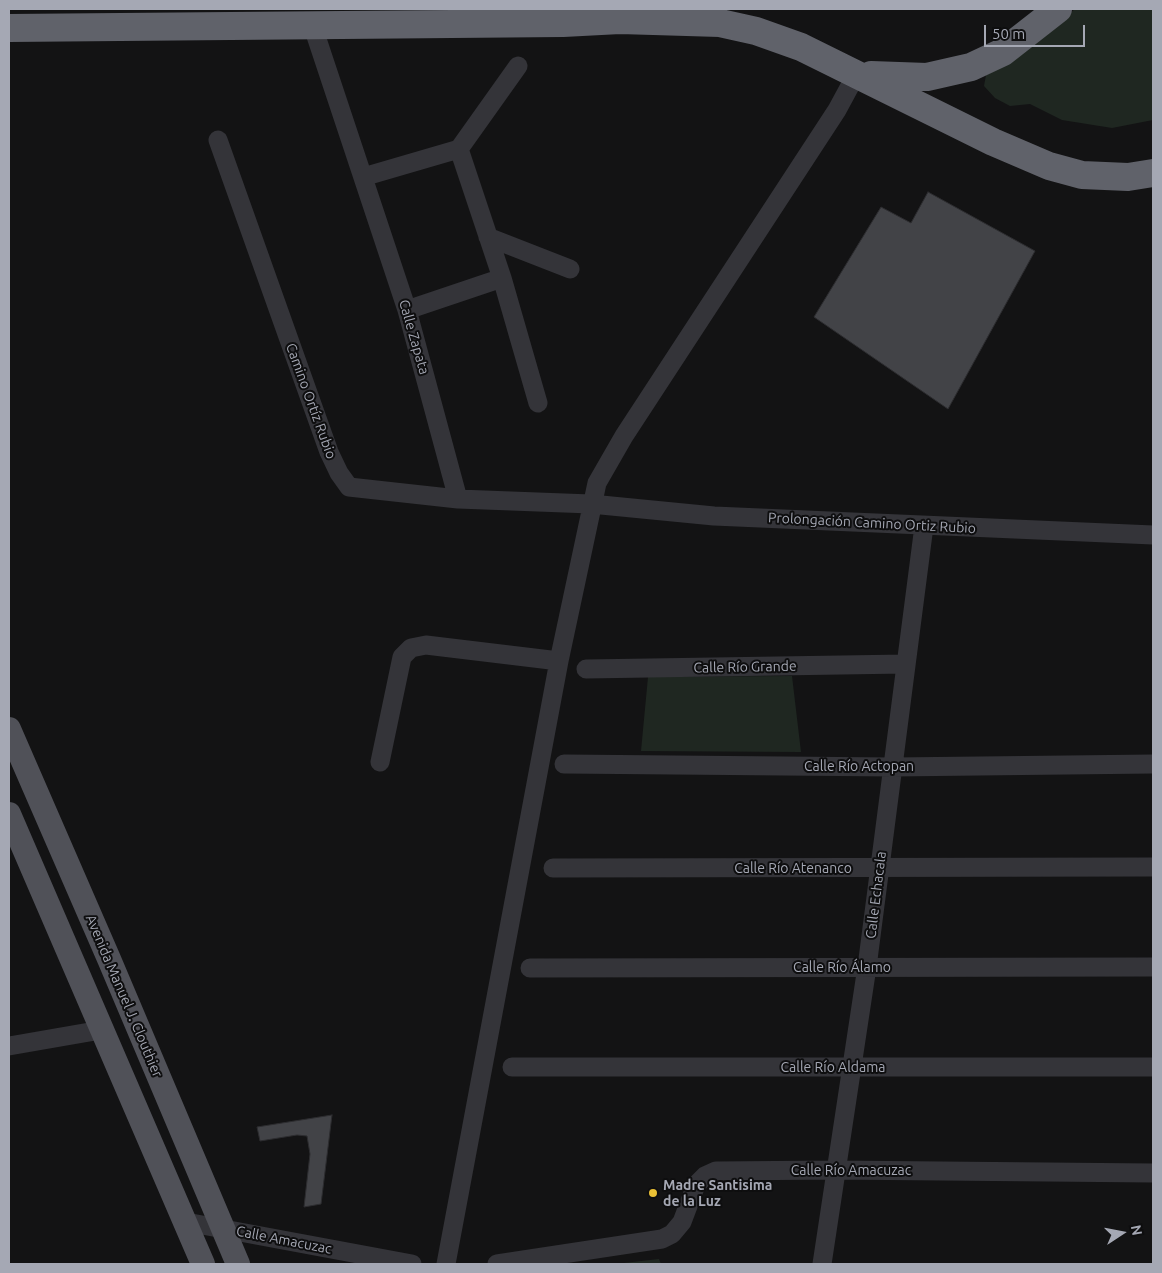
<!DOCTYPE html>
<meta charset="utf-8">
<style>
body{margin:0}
#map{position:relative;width:1162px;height:1273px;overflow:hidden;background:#131314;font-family:Ubuntu,sans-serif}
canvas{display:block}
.frame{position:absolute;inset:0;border:10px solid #a5a8b4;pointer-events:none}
.north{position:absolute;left:1097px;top:1208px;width:50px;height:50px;-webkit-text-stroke:4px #0e0e0f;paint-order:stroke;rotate:79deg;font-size:14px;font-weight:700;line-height:20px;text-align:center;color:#a5a8b4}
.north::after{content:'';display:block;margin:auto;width:18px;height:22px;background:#a5a8b4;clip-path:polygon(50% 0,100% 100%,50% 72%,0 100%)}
.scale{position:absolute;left:984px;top:25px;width:101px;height:22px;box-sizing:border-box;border:2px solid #a5a8b4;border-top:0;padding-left:6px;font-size:15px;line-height:18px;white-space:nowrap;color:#a5a8b4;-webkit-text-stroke:4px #0e0e0f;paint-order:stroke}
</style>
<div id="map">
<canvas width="1162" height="1273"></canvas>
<div class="frame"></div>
<div class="north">N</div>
<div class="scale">50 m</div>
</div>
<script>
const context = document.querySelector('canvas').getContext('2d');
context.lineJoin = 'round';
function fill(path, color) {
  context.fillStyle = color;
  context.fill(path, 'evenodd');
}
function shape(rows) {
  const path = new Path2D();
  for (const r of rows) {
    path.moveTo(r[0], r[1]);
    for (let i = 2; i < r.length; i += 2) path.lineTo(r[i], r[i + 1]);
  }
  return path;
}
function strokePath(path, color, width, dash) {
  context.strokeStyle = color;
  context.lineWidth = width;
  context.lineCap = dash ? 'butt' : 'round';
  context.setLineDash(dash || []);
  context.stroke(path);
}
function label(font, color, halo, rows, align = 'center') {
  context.font = font + ' Ubuntu,sans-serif';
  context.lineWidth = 4;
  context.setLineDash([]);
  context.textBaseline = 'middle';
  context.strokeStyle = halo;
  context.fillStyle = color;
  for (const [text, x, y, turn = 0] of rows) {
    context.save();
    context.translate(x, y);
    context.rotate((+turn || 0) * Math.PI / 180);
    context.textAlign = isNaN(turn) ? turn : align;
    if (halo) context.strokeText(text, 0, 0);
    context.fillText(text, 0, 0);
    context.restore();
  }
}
fill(shape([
 [1075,9,1153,9,1153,120,1112,128,1062,120,1030,104,1010,106,995,98,984,86,986,75,1006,65],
 [792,676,801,752,641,751,648,677],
 [659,1259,661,1264,615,1264]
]), '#1f2721');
const building = shape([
 [928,192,1035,251,948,409,814,317,881,207,911,223,928,192],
 [332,1115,321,1204,304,1207,310,1154,307,1136,297,1135,260,1141,257,1127,332,1115]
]);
fill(building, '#424347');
strokePath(building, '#2d2d30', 1);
strokePath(shape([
 [312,24,407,310,458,499],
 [518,66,459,149,502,278,538,403],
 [218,140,329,452,339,473,349,487,458,499,591,504,714,516,1153,535],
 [363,177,459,149],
 [488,237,570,269],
 [407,310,502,278],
 [586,669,905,664],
 [380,762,402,657,411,648,426,645,559,661],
 [564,764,893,767,1153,764],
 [553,868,1153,867],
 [530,968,1153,967],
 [9,1046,101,1030],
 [512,1067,1153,1067],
 [186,1222,412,1264],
 [446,1264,559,661,597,483,624,436,837,110,857,73],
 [497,1264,662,1239,672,1234,682,1222,696,1185,705,1176,716,1171,835,1170,1153,1173],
 [822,1264,867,967,924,526]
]), '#343439', 19);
strokePath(shape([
 [9,729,109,959,238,1264],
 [9,814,203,1264]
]), '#505158', 24);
strokePath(shape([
 [9,28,563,23,620,20,720,23,756,31,801,47,993,142,1049,166,1082,175,1128,177,1153,173],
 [871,75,927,77,971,67,1003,52,1058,9]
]), '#60626a', 28);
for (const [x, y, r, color] of [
 [653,1193,5,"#eac035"]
]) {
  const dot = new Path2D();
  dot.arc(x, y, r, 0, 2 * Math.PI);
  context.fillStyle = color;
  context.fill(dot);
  strokePath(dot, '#0e0e0f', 2);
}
label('14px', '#a5a8b4', '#0e0e0f', [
 ["Calle Zapata",414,337,74],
 ["Camino Ortíz Rubio",311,401,70],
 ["Prolongación Camino Ortiz Rubio",872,523,3],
 ["Calle Río Grande",745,667,-1],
 ["Calle Río Actopan",859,766],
 ["Calle Río Atenanco",793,868],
 ["Calle Echacala",876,895,-83],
 ["Calle Río Álamo",842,967],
 ["Avenida Manuel J. Clouthier",124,996,67],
 ["Calle Río Aldama",833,1067],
 ["Calle Río Amacuzac",851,1170],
 ["Calle Amacuzac",284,1240,11]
]);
label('bold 14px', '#a5a8b4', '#0e0e0f', [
 ["Madre Santisima",663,1185],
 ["de la Luz",663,1201]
], 'left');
</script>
